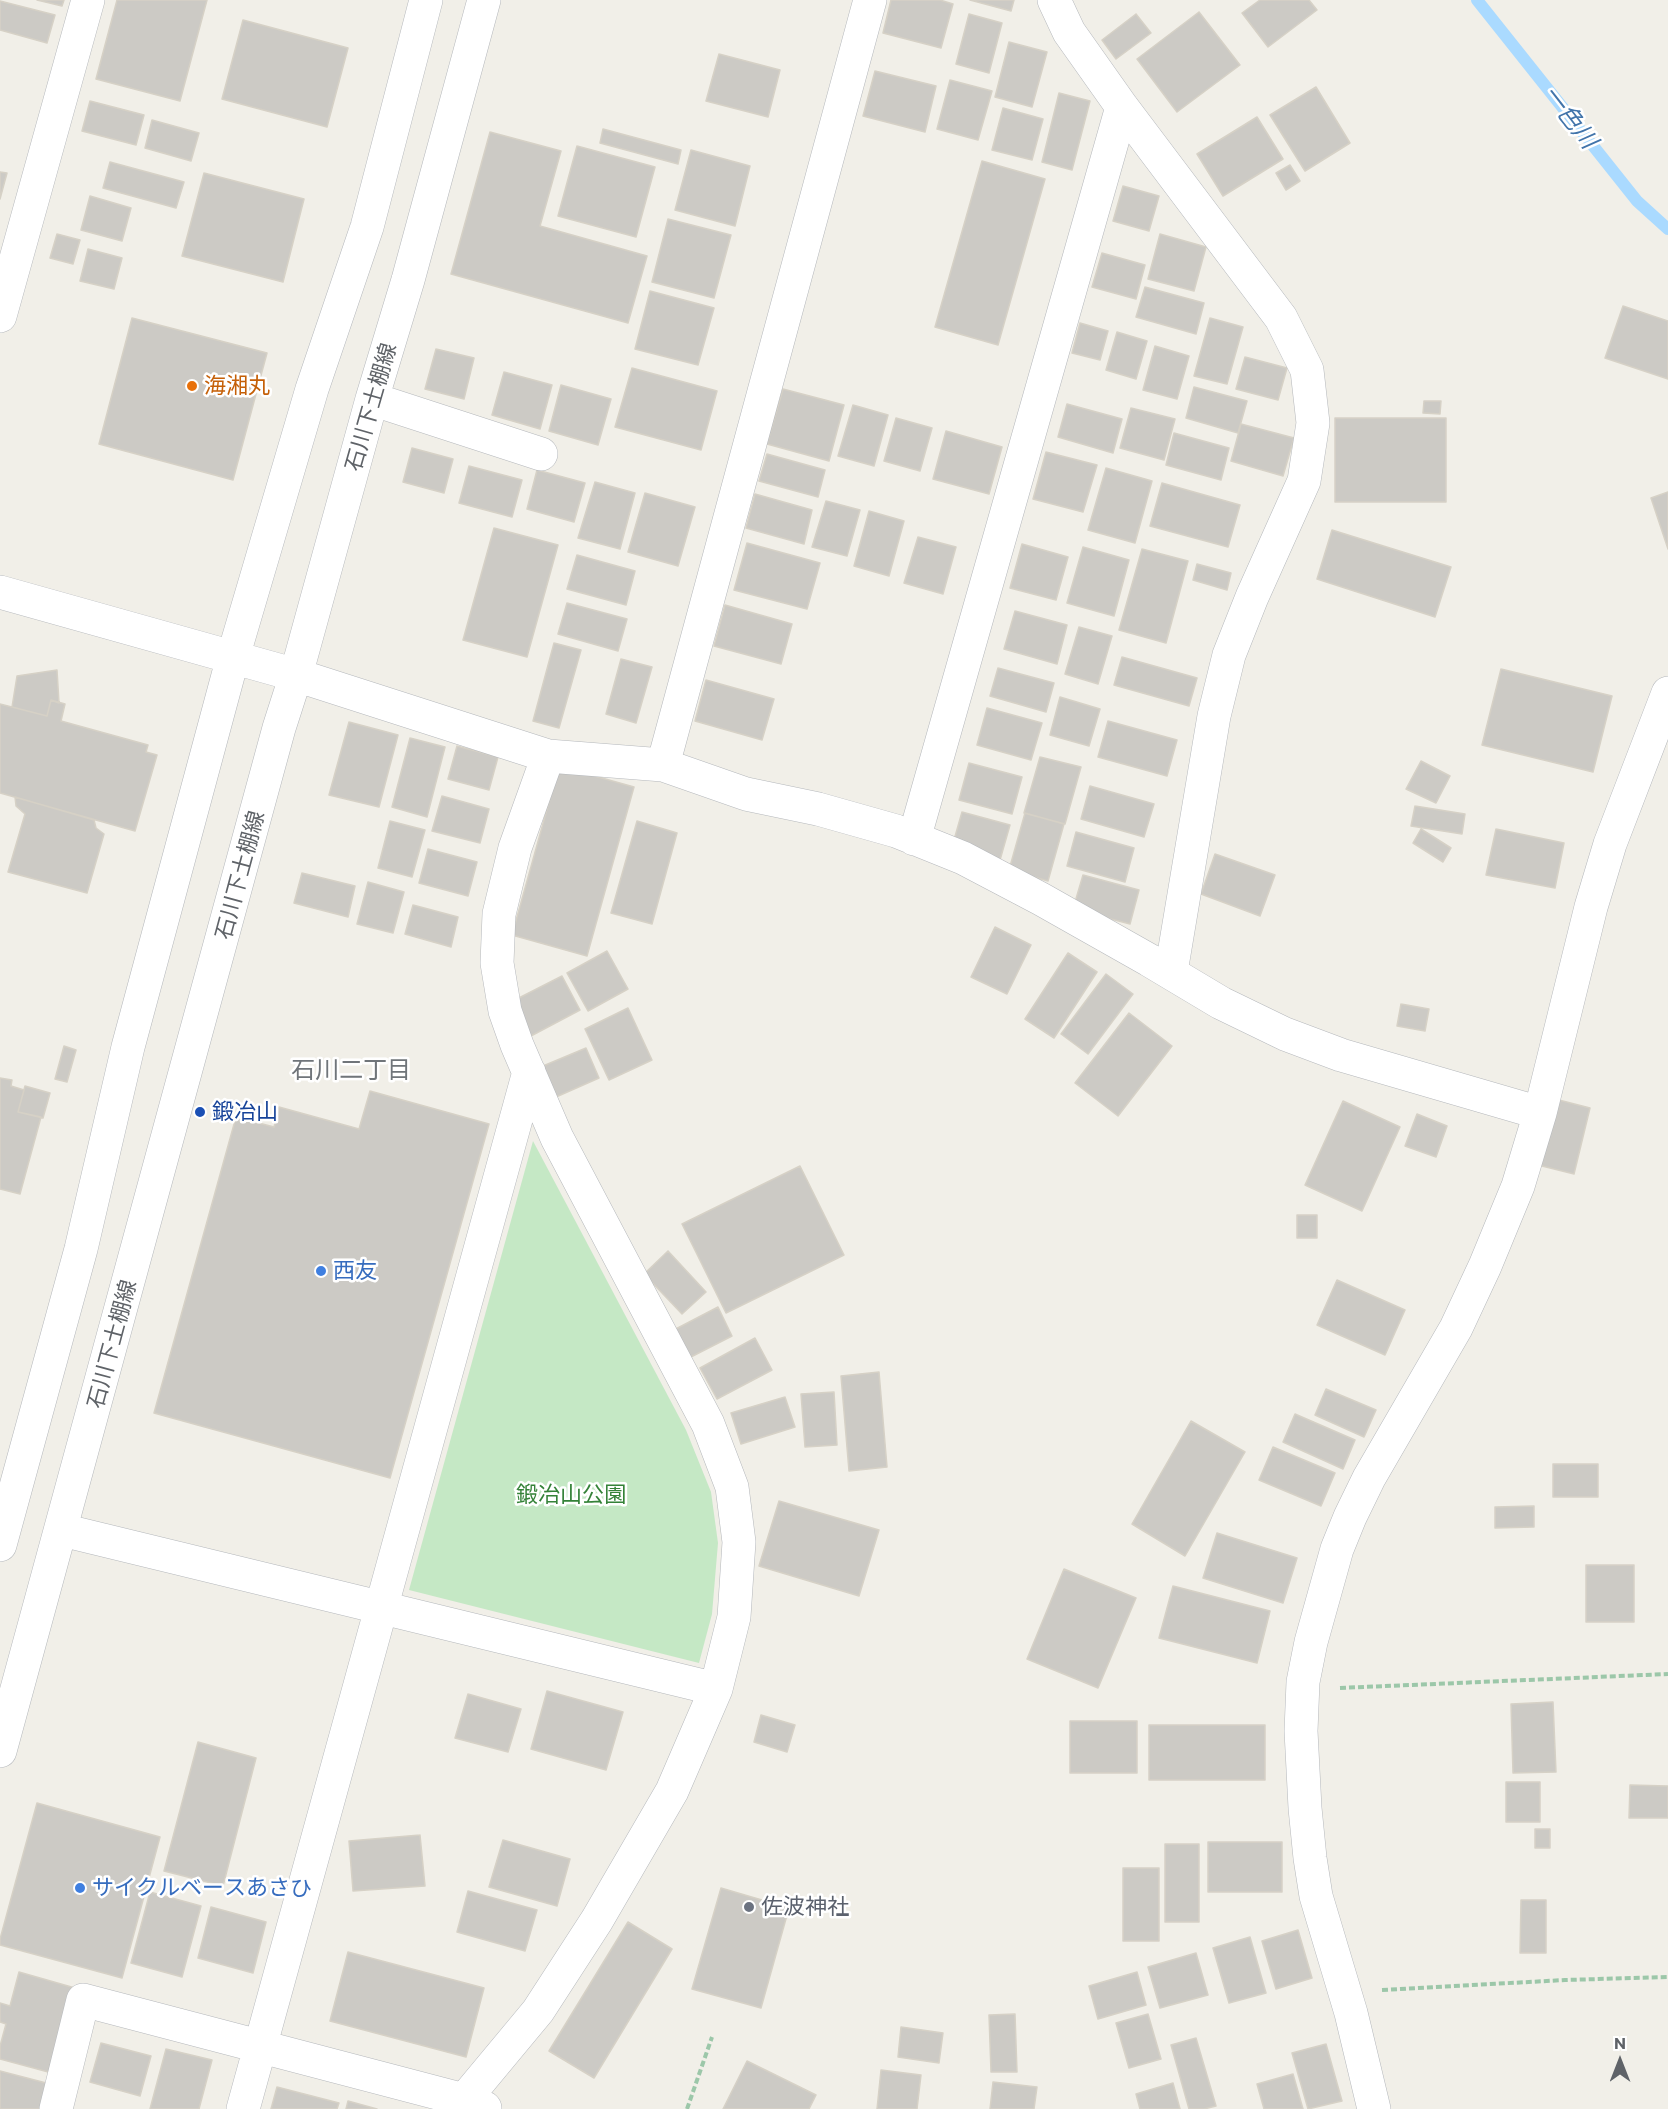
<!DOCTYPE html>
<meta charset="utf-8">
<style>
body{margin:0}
#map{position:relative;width:1668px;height:2109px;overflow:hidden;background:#f1efe8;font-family:Commissioner,sans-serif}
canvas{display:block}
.north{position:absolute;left:1590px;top:2031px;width:60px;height:60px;-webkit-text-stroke:4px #fff;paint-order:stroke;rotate:0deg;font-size:16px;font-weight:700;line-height:24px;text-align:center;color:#5f6368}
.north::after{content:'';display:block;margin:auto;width:21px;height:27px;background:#5f6368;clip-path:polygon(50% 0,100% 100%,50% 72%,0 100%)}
</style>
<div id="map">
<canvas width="1668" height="2109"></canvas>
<div class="north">N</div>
</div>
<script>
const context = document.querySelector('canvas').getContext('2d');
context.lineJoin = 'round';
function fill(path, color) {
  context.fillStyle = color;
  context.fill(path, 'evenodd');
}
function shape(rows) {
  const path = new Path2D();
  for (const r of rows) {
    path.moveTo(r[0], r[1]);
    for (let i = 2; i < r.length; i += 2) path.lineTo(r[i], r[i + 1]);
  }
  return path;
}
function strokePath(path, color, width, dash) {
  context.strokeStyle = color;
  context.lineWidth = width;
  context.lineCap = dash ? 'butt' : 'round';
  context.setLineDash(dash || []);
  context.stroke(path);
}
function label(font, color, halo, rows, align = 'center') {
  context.font = font + ' Commissioner,"Noto Sans JP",sans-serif';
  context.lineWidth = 5;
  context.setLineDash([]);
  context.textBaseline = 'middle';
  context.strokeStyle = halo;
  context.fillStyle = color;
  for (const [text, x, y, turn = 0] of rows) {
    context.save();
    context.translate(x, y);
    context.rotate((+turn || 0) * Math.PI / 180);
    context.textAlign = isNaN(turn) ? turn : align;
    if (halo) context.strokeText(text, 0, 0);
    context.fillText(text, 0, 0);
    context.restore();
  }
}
fill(shape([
 [533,1141,686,1430,711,1492,718,1543,712,1614,699,1663,409,1590]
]), '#c5e8c5');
strokePath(shape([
 [1477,0,1637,201,1668,229]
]), '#aadaff', 12);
const building = shape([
 [37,0,64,0,62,6,37,0],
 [117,0,207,0,180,101,96,79,117,0],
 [891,0,940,0,953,4,941,48,883,33,891,0],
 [970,0,1014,0,1011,11,970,0],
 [1260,0,1309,0,1317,10,1268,47,1242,13,1260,0],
 [0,1,55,15,47,43,0,30,0,1],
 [1199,12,1240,65,1177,112,1137,59,1199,12],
 [969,14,1002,23,989,73,956,64,969,14],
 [1136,14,1151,33,1116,59,1102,40,1136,14],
 [243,20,348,48,327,127,222,99,243,20],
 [1009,42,1047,52,1032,107,995,97,1009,42],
 [719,54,780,70,768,117,706,101,719,54],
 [875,71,936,86,925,132,863,116,875,71],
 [950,80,992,91,978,140,937,129,950,80],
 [1316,87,1350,143,1305,171,1270,115,1316,87],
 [1059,93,1090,101,1072,170,1042,162,1059,93],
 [90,101,144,115,136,145,82,131,90,101],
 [1003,108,1043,119,1032,160,992,150,1003,108],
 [1257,117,1283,159,1223,196,1197,154,1257,117],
 [152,120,199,133,191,161,145,148,152,120],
 [603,129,681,150,678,164,600,143,603,129],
 [490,132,561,151,540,226,647,256,628,323,451,274,490,132],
 [577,146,655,167,636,237,558,216,577,146],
 [691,150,750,166,735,226,675,210,691,150],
 [982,161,1045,179,998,345,935,327,982,161],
 [110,162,184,182,176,208,103,188,110,162],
 [1290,165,1300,181,1286,190,1276,173,1290,165],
 [0,172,7,173,0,199,0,172],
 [204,173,304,199,283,282,182,256,204,173],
 [1123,186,1159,196,1149,231,1113,221,1123,186],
 [90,196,131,208,122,241,81,230,90,196],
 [668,219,731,235,714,298,652,282,668,219],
 [57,234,80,240,73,264,50,258,57,234],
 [1160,234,1206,247,1194,291,1148,279,1160,234],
 [88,249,122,258,114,289,80,281,88,249],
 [1102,253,1145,265,1136,299,1092,287,1102,253],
 [1145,287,1204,303,1196,334,1136,317,1145,287],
 [650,291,714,308,698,365,635,349,650,291],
 [1623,306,1668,321,1668,379,1605,358,1623,306],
 [132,318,267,353,233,480,99,444,132,318],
 [1210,318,1243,327,1227,384,1194,376,1210,318],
 [1080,323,1108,331,1100,360,1072,353,1080,323],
 [1117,332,1147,341,1136,379,1106,370,1117,332],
 [1155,346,1189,356,1177,399,1143,390,1155,346],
 [436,349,474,358,464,399,425,389,436,349],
 [1245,357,1287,368,1278,400,1236,389,1245,357],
 [632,368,717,391,701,450,615,427,632,368],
 [504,372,552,385,540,429,492,415,504,372],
 [561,385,611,399,598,445,549,431,561,385],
 [1194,387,1247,401,1238,433,1186,418,1194,387],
 [783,389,844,405,829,461,767,444,783,389],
 [1424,401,1441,401,1440,414,1423,413,1424,401],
 [1067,404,1122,419,1113,453,1058,437,1067,404],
 [853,405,888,415,874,466,838,456,853,405],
 [1131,408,1175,419,1164,460,1120,448,1131,408],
 [896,418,932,428,920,471,884,461,896,418],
 [1335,418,1446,418,1446,502,1335,502,1335,418],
 [1241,424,1294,438,1283,476,1231,461,1241,424],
 [946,431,1002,447,989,494,933,479,946,431],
 [1174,433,1229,448,1221,480,1166,465,1174,433],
 [412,448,453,459,444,493,403,482,412,448],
 [1046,452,1097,465,1083,512,1033,499,1046,452],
 [767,454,825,470,818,497,759,481,767,454],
 [469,466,522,480,512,517,459,503,469,466],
 [1106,468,1152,481,1135,543,1088,530,1106,468],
 [537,470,585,483,574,522,527,509,537,470],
 [595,482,635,493,620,549,578,538,595,482],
 [1162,483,1240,505,1228,547,1150,526,1162,483],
 [1668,492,1668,549,1651,498,1668,492],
 [645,493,695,507,678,566,628,552,645,493],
 [755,494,812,510,804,544,746,528,755,494],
 [826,501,860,510,847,556,812,547,826,501],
 [869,511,904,521,889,576,854,566,869,511],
 [494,528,558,545,527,657,463,640,494,528],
 [1332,530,1451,567,1435,617,1317,579,1332,530],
 [918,537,956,547,943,594,904,583,918,537],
 [747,543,820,563,807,609,734,590,747,543],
 [1022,544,1068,557,1056,600,1010,588,1022,544],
 [1083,547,1129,560,1114,616,1067,603,1083,547],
 [1142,549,1188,561,1166,643,1119,630,1142,549],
 [577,555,635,571,626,605,567,589,577,555],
 [1197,564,1231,573,1227,590,1193,580,1197,564],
 [567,603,627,619,618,651,558,634,567,603],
 [725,605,792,624,781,664,714,646,725,605],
 [1015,611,1067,625,1057,664,1004,649,1015,611],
 [1079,627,1112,636,1098,684,1065,674,1079,627],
 [554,643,581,650,559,728,533,721,554,643],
 [1122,657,1197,678,1189,706,1114,685,1122,657],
 [621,659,652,667,636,723,606,714,621,659],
 [998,668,1054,683,1046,712,990,696,998,668],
 [1501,669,1612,696,1593,772,1482,745,1501,669],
 [57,670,59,703,51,700,47,716,12,707,17,676,57,670],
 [706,680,774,699,762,740,695,721,706,680],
 [1060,697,1100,709,1089,746,1050,735,1060,697],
 [51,700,65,704,61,721,148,745,146,752,157,755,135,831,0,793,0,704,47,716,51,700],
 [987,708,1042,723,1031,760,977,745,987,708],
 [1108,721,1177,740,1167,776,1098,757,1108,721],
 [349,722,398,735,379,807,329,795,349,722],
 [410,738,445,747,427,817,392,807,410,738],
 [457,746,498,757,489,790,448,779,457,746],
 [1040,757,1081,767,1065,824,1024,813,1040,757],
 [1421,761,1450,776,1436,803,1406,789,1421,761],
 [969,763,1022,777,1012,814,959,800,969,763],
 [559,766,634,787,587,956,512,935,559,766],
 [1090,786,1154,804,1144,837,1081,819,1090,786],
 [442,796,489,809,480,843,432,831,442,796],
 [15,797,94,820,96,828,104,834,87,893,8,872,25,814,16,806,15,797],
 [1415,806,1465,814,1462,834,1411,826,1415,806],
 [962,812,1010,825,1000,860,952,847,962,812],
 [1025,813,1064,824,1048,881,1009,870,1025,813],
 [390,821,425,830,412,877,378,868,390,821],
 [637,821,677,833,652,924,611,913,637,821],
 [1421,829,1451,848,1443,862,1413,843,1421,829],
 [1496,829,1564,843,1555,888,1486,875,1496,829],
 [1076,832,1134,848,1125,882,1067,866,1076,832],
 [428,849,477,862,468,896,419,883,428,849],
 [1215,854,1275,875,1260,916,1201,894,1215,854],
 [302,873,355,886,348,917,294,903,302,873],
 [1083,875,1139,890,1130,924,1073,909,1083,875],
 [368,882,404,892,393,933,357,924,368,882],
 [413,905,458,917,451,947,405,934,413,905],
 [995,927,1031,945,1007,994,971,977,995,927],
 [607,951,628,989,588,1011,567,973,607,951],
 [1068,953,1097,972,1054,1038,1025,1019,1068,953],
 [1106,974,1133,994,1088,1054,1061,1034,1106,974],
 [562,976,580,1010,529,1037,511,1002,562,976],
 [1401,1004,1429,1009,1425,1031,1397,1026,1401,1004],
 [628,1008,652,1060,609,1080,585,1029,628,1008],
 [1129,1013,1172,1046,1118,1116,1075,1083,1129,1013],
 [64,1046,76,1050,67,1082,55,1079,64,1046],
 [586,1048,599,1078,556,1097,543,1066,586,1048],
 [0,1078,12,1080,11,1086,24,1090,18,1112,41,1117,20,1194,0,1189,0,1078],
 [25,1086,50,1093,43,1118,18,1112,25,1086],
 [370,1091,489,1124,390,1478,154,1413,236,1117,274,1127,279,1107,359,1129,370,1091],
 [1555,1099,1590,1108,1574,1174,1538,1165,1555,1099],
 [1343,1101,1400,1127,1362,1211,1305,1185,1343,1101],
 [1417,1114,1447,1126,1436,1157,1405,1146,1417,1114],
 [800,1166,844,1255,726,1313,682,1224,800,1166],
 [1297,1215,1317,1215,1317,1238,1297,1238,1297,1215],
 [668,1251,706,1292,682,1314,644,1274,668,1251],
 [1337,1280,1405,1310,1385,1355,1317,1325,1337,1280],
 [718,1307,732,1336,685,1360,670,1332,718,1307],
 [755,1338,772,1370,717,1399,700,1368,755,1338],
 [879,1372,887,1467,849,1471,841,1376,879,1372],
 [1326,1389,1376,1410,1364,1437,1315,1415,1326,1389],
 [834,1392,837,1445,805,1447,801,1394,834,1392],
 [785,1397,795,1427,741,1444,731,1413,785,1397],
 [1295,1414,1355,1440,1343,1469,1283,1442,1295,1414],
 [1191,1421,1245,1452,1185,1556,1132,1524,1191,1421],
 [1273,1447,1335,1473,1321,1506,1259,1480,1273,1447],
 [1553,1464,1598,1464,1598,1497,1553,1497,1553,1464],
 [779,1501,879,1530,859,1596,759,1566,779,1501],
 [1534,1506,1534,1527,1495,1528,1495,1507,1534,1506],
 [1217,1533,1297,1558,1283,1603,1203,1578,1217,1533],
 [1586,1565,1634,1565,1634,1622,1586,1622,1586,1565],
 [1064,1569,1136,1598,1098,1688,1027,1659,1064,1569],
 [1173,1586,1270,1611,1257,1663,1159,1638,1173,1586],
 [547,1691,623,1712,606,1770,531,1749,547,1691],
 [468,1694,521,1709,508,1752,455,1738,468,1694],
 [1553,1702,1556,1772,1513,1773,1511,1704,1553,1702],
 [761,1715,795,1725,787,1752,754,1742,761,1715],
 [1070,1721,1137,1721,1137,1773,1070,1773,1070,1721],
 [1149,1725,1265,1725,1265,1780,1149,1780,1149,1725],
 [198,1742,256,1758,223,1886,164,1871,198,1742],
 [1506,1782,1540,1782,1540,1822,1506,1822,1506,1782],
 [1630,1785,1668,1786,1668,1818,1629,1818,1630,1785],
 [37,1803,160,1837,122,1978,0,1945,0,1939,37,1803],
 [1535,1829,1550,1829,1550,1848,1535,1848,1535,1829],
 [420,1835,425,1886,353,1891,349,1841,420,1835],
 [503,1840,570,1859,557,1906,489,1887,503,1840],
 [1208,1842,1282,1842,1282,1892,1208,1892,1208,1842],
 [1165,1844,1199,1844,1199,1922,1165,1922,1165,1844],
 [1123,1868,1159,1868,1159,1941,1123,1941,1123,1868],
 [721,1888,789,1908,761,2008,692,1989,721,1888],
 [468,1891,537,1910,525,1951,457,1932,468,1891],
 [150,1892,201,1906,182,1977,131,1963,150,1892],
 [1521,1900,1546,1900,1546,1953,1520,1953,1521,1900],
 [211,1907,266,1922,253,1973,198,1958,211,1907],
 [628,1922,672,1949,594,2078,549,2051,628,1922],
 [1298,1930,1312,1978,1276,1989,1262,1941,1298,1930],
 [1250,1937,1266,1993,1229,2003,1213,1948,1250,1937],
 [348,1952,484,1988,466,2057,330,2021,348,1952],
 [1196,1953,1208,1995,1160,2008,1148,1967,1196,1953],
 [19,1972,75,1988,52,2073,0,2059,0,2046,6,2024,0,2022,0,2003,10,2006,19,1972],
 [1137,1972,1146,2005,1098,2019,1089,1986,1137,1972],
 [1015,2014,1017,2072,991,2072,989,2015,1015,2014],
 [1148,2014,1161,2059,1129,2068,1116,2023,1148,2014],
 [901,2027,943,2033,939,2063,898,2057,901,2027],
 [1196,2038,1216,2106,1204,2109,1189,2109,1171,2045,1196,2038],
 [101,2043,151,2056,140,2096,90,2082,101,2043],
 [1326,2044,1342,2101,1308,2109,1292,2053,1326,2044],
 [166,2049,212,2060,199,2109,150,2109,166,2049],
 [747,2061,816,2095,809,2109,723,2109,747,2061],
 [881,2070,921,2075,917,2109,877,2109,881,2070],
 [0,2071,50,2084,43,2109,0,2109,0,2071],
 [1293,2074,1303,2109,1264,2109,1257,2084,1293,2074],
 [993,2082,1037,2087,1034,2109,990,2109,993,2082],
 [1173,2083,1180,2109,1140,2109,1136,2094,1173,2083],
 [277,2087,339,2103,337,2109,271,2109,277,2087],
 [348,2101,377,2109,346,2109,348,2101]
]);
fill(building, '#cccac5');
strokePath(building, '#d6d1c6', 1.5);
const minor = shape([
 [1054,0,1069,32,1122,107,1281,318,1307,370,1313,423,1304,481,1252,597,1229,655,1214,716,1171,972],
 [0,316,88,0],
 [372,399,541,454],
 [0,592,296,675,548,756,663,765,746,794,818,809,896,831,963,858,1041,899,1149,960,1221,1003,1285,1034,1341,1055,1540,1113],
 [663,765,870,0],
 [914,839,1122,107],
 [62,1530,716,1689],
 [0,1545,81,1249,128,1047,233,657,312,389,367,227,426,0],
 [0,1751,279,728,296,675,372,399,408,280,484,0],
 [464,2100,538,2011,597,1920,672,1791,716,1689,734,1617,739,1542,732,1487,708,1424,557,1138,517,1045,505,1011,497,963,499,914,515,848,548,756],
 [56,2109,83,2000,464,2100,485,2108],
 [243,2109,529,1072],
 [1374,2109,1351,2013,1316,1896,1310,1858,1305,1808,1301,1731,1303,1682,1311,1642,1337,1549,1350,1517,1369,1478,1456,1328,1485,1266,1518,1186,1540,1113,1591,907,1610,844,1668,693]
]);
strokePath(minor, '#b5b8bc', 34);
strokePath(shape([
 [1340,1688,1668,1674],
 [1382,1990,1565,1980,1668,1977],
 [687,2109,712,2037]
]), '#9cc7a9', 4, [6, 3]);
strokePath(minor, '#fff', 33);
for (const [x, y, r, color] of [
 [192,386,6,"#e8710a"],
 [200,1112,6,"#1a4fb4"],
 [321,1271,6,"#3f7fe0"],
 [80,1888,6,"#3f7fe0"],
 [749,1907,6,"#6b7280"]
]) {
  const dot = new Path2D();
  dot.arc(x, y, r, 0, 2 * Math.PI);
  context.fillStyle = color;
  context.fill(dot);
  strokePath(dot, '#fff', 2);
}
label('22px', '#c56008', '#fff', [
 ["海湘丸",204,386]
], 'left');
label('22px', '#5f6368', '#fff', [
 ["石川下土棚線",371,407,-74],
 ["石川下土棚線",240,875,-75],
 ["石川下土棚線",112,1344,-75]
]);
label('22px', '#164399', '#fff', [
 ["鍛冶山",212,1112]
], 'left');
label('22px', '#366cbe', '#fff', [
 ["西友",333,1271],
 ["サイクルベースあさひ",92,1888]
], 'left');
label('22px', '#348238', '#fff', [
 ["鍛冶山公園",571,1495]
]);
label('22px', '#5b616d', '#fff', [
 ["佐波神社",761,1907]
], 'left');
label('italic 24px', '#4174aa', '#fff', [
 ["一色川",1570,117,52]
]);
label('24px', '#70757a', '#fff', [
 ["石川二丁目",351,1070]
]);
</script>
